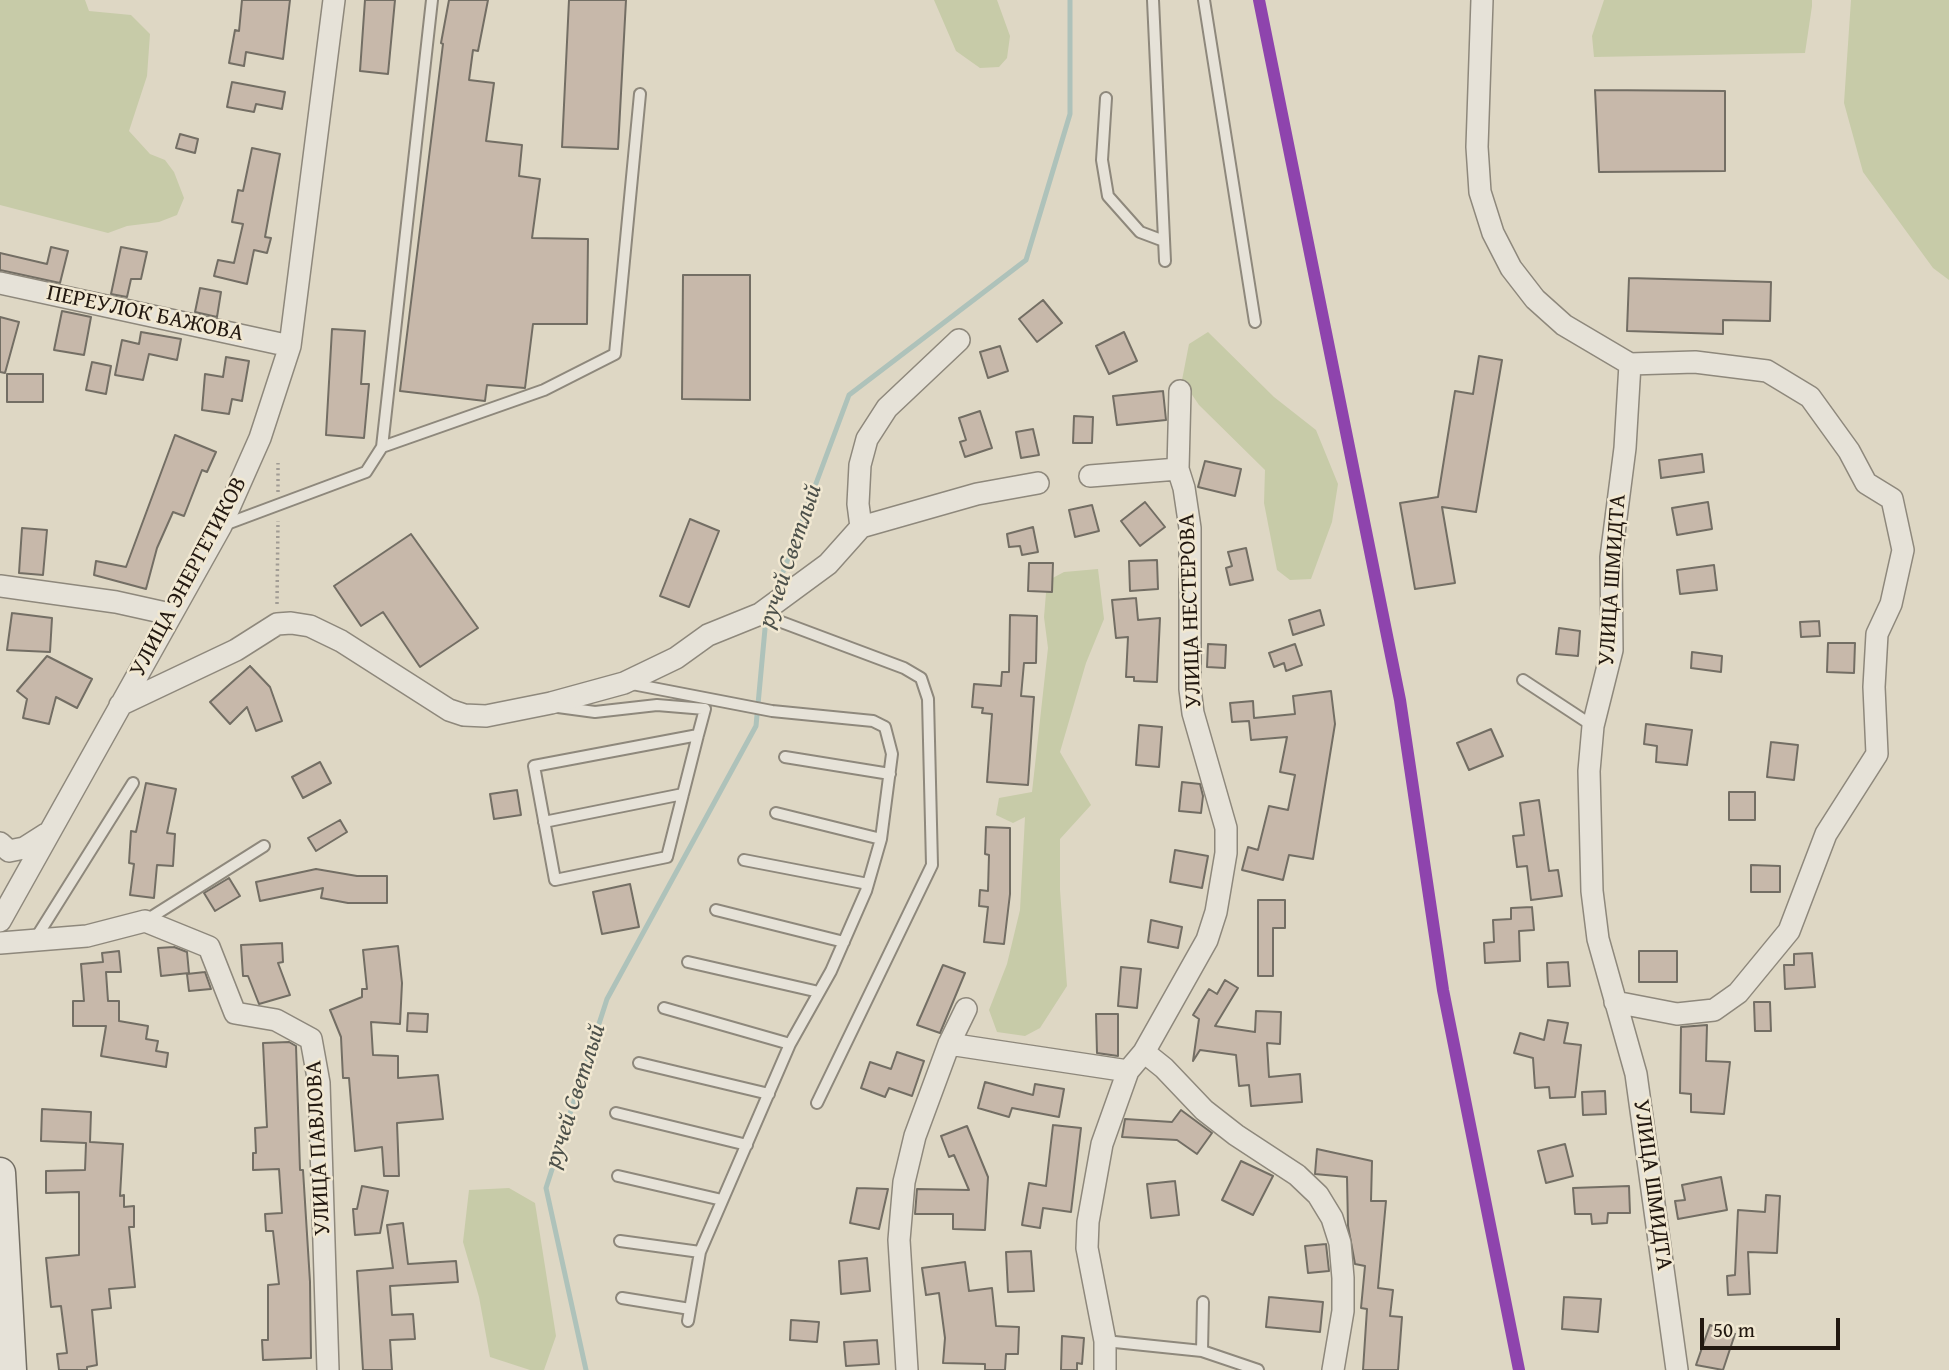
<!DOCTYPE html>
<meta charset="utf-8">
<style>
body{margin:0}
#map{position:relative;width:1949px;height:1370px;overflow:hidden;background:#ded7c4;font-family:"Gentium Book Plus",serif}
canvas{display:block}
.scale{position:absolute;left:1700px;top:1318px;width:140px;height:32px;box-sizing:border-box;border:4px solid #221810;border-top:0;padding-left:9px;font-size:21px;line-height:24px;white-space:nowrap;color:#221810;-webkit-text-stroke:5px #f1e8d2;paint-order:stroke}
</style>
<div id="map">
<canvas width="1949" height="1370"></canvas>
<div class="scale">50 m</div>
</div>
<script>
const context = document.querySelector('canvas').getContext('2d');
context.lineJoin = 'round';
function fill(path, color) {
  context.fillStyle = color;
  context.fill(path, 'evenodd');
}
function shape(rows) {
  const path = new Path2D();
  for (const r of rows) {
    path.moveTo(r[0], r[1]);
    for (let i = 2; i < r.length; i += 2) path.lineTo(r[i], r[i + 1]);
  }
  return path;
}
function strokePath(path, color, width, dash) {
  context.strokeStyle = color;
  context.lineWidth = width;
  context.lineCap = dash ? 'butt' : 'round';
  context.setLineDash(dash || []);
  context.stroke(path);
}
function label(font, color, halo, rows, align = 'center') {
  context.font = font + ' "Gentium Book Plus",serif';
  context.lineWidth = 5;
  context.setLineDash([]);
  context.textBaseline = 'middle';
  context.strokeStyle = halo;
  context.fillStyle = color;
  for (const [text, x, y, turn = 0] of rows) {
    context.save();
    context.translate(x, y);
    context.rotate((+turn || 0) * Math.PI / 180);
    context.textAlign = isNaN(turn) ? turn : align;
    if (halo) context.strokeText(text, 0, 0);
    context.fillText(text, 0, 0);
    context.restore();
  }
}
fill(shape([
 [0,0,85,0,89,11,131,15,150,34,147,76,129,131,150,154,165,160,174,172,184,198,177,215,159,222,127,226,108,233,0,205],
 [934,0,997,0,1010,36,1007,58,999,67,980,68,956,51],
 [1604,0,1812,0,1812,6,1805,53,1594,57,1592,36],
 [1851,0,1949,0,1949,280,1933,268,1863,172,1844,103],
 [1208,332,1274,397,1316,430,1338,484,1332,522,1311,579,1290,580,1277,570,1264,503,1265,470,1199,405,1182,380,1189,344],
 [1098,569,1104,619,1086,663,1060,752,1091,805,1060,839,1060,890,1067,986,1040,1028,1025,1036,997,1032,989,1010,1007,964,1020,910,1025,817,1013,823,996,815,999,798,1032,792,1048,648,1044,617,1047,581,1064,572],
 [509,1188,535,1203,556,1336,544,1370,530,1370,490,1357,479,1297,463,1242,469,1190]
]), '#c7cba8');
strokePath(shape([
 [774,596,849,395,1026,260,1070,114,1070,0],
 [586,1370,546,1188,607,999,756,726,766,618]
]), '#aec2ba', 5);
const building = shape([
 [242,0,290,0,283,59,246,52,244,66,229,63,235,30,239,31,242,0],
 [365,0,395,0,388,74,360,71,365,0],
 [449,0,488,0,478,51,473,50,469,80,494,83,486,141,522,145,519,176,540,179,532,238,588,239,587,324,533,324,525,388,487,385,485,401,400,391,443,44,441,43,449,0],
 [569,0,626,0,618,149,562,147,569,0],
 [232,82,285,92,282,109,256,104,254,112,227,107,232,82],
 [1595,90,1725,91,1725,171,1599,172,1595,90],
 [180,134,198,139,195,153,176,148,180,134],
 [252,148,280,154,265,237,271,238,267,253,254,250,247,284,214,276,218,260,234,263,243,224,232,222,238,190,243,191,252,148],
 [51,247,68,251,60,283,0,270,0,253,47,264,51,247],
 [121,247,147,252,141,279,131,279,127,297,111,294,121,247],
 [683,275,750,275,750,400,682,399,683,275],
 [1629,278,1771,282,1770,321,1723,320,1723,334,1627,331,1629,278],
 [200,288,221,292,217,317,195,312,200,288],
 [1043,300,1062,323,1037,342,1019,319,1043,300],
 [62,311,91,317,84,355,54,350,62,311],
 [0,317,19,322,5,373,0,372,0,317],
 [332,329,365,331,361,384,369,384,364,438,326,435,332,329],
 [141,332,181,339,177,360,149,354,143,380,115,375,122,340,139,344,141,332],
 [1124,332,1137,361,1109,374,1096,346,1124,332],
 [1000,346,1008,371,988,378,980,352,1000,346],
 [1479,356,1502,360,1476,512,1442,507,1455,583,1415,589,1400,503,1438,497,1455,391,1473,394,1479,356],
 [226,357,249,361,242,401,232,399,229,414,202,410,205,374,223,377,226,357],
 [92,362,111,366,106,394,86,390,92,362],
 [7,374,43,374,43,402,7,402,7,374],
 [1163,391,1166,420,1117,425,1113,396,1163,391],
 [980,411,992,448,965,457,960,442,966,440,959,418,980,411],
 [1074,416,1093,417,1092,443,1073,443,1074,416],
 [1033,429,1039,455,1021,458,1016,432,1033,429],
 [175,435,216,452,207,472,202,470,184,516,173,512,157,548,146,589,94,575,96,561,126,567,175,435],
 [1702,454,1704,472,1661,478,1659,460,1702,454],
 [1205,461,1241,469,1235,496,1198,487,1205,461],
 [1145,502,1165,527,1140,546,1121,521,1145,502],
 [1708,502,1712,529,1677,535,1672,508,1708,502],
 [1092,505,1099,531,1075,537,1069,510,1092,505],
 [690,519,719,531,689,607,660,596,690,519],
 [1033,527,1038,552,1022,555,1020,546,1009,547,1007,534,1033,527],
 [22,528,47,530,43,575,19,573,22,528],
 [411,534,478,628,420,667,383,612,361,626,334,586,411,534],
 [1246,548,1253,580,1230,585,1226,568,1232,566,1228,552,1246,548],
 [1157,560,1158,589,1130,591,1129,561,1157,560],
 [1029,563,1053,563,1052,592,1028,591,1029,563],
 [1714,565,1717,590,1680,594,1677,570,1714,565],
 [1136,598,1138,620,1160,618,1157,682,1134,681,1134,677,1126,677,1128,637,1116,638,1112,600,1136,598],
 [1320,610,1324,625,1293,635,1289,620,1320,610],
 [12,613,52,618,50,652,7,650,12,613],
 [1010,615,1037,616,1036,663,1024,663,1021,696,1034,697,1028,785,987,782,992,714,982,713,983,708,972,707,974,684,1001,686,1002,672,1009,672,1010,615],
 [1819,621,1820,636,1801,637,1800,622,1819,621],
 [1559,628,1580,631,1578,656,1556,654,1559,628],
 [1828,643,1855,643,1854,673,1827,672,1828,643],
 [1208,644,1226,645,1225,668,1207,667,1208,644],
 [1295,644,1302,665,1286,671,1284,663,1274,667,1269,653,1295,644],
 [1692,652,1722,656,1721,672,1691,668,1692,652],
 [47,656,92,679,77,708,56,697,49,724,23,718,27,699,17,691,47,656],
 [250,666,270,687,282,721,256,731,247,707,230,724,210,702,250,666],
 [1331,691,1335,724,1313,859,1289,855,1283,880,1242,870,1248,847,1258,850,1269,806,1288,810,1295,775,1280,772,1287,737,1251,740,1249,721,1232,722,1230,703,1253,701,1254,718,1295,714,1293,696,1331,691],
 [1646,724,1692,730,1687,765,1656,762,1657,746,1644,744,1646,724],
 [1139,725,1162,727,1159,767,1136,765,1139,725],
 [1491,729,1503,756,1469,770,1457,743,1491,729],
 [1771,742,1798,745,1794,780,1767,777,1771,742],
 [320,762,331,783,303,798,292,777,320,762],
 [1182,782,1200,784,1203,796,1201,813,1179,811,1182,782],
 [146,783,176,789,167,833,175,834,173,866,157,865,154,898,130,895,134,864,129,863,131,831,136,832,146,783],
 [517,790,521,815,494,819,490,794,517,790],
 [1729,792,1755,792,1755,820,1729,820,1729,792],
 [1539,800,1549,871,1558,870,1562,896,1531,900,1527,866,1517,867,1513,836,1524,835,1520,803,1539,800],
 [340,820,347,832,316,851,308,838,340,820],
 [986,827,1010,828,1010,894,1004,944,984,942,988,907,979,906,980,890,988,891,989,855,985,854,986,827],
 [1175,850,1208,856,1202,888,1170,882,1175,850],
 [1751,865,1780,866,1780,892,1751,892,1751,865],
 [316,869,357,876,387,876,387,903,348,903,321,898,323,888,260,901,256,882,316,869],
 [229,878,240,896,215,911,204,893,229,878],
 [630,884,639,927,602,934,593,892,630,884],
 [1258,900,1285,900,1285,928,1273,928,1273,976,1258,976,1258,900],
 [1532,907,1534,930,1519,931,1520,961,1485,963,1484,943,1494,942,1493,920,1511,919,1511,908,1532,907],
 [1151,920,1182,927,1178,948,1148,942,1151,920],
 [282,943,283,962,278,963,290,995,259,1004,248,976,243,976,241,945,282,943],
 [398,946,402,983,400,1024,371,1022,373,1055,398,1056,398,1078,438,1075,443,1119,397,1123,399,1176,384,1176,382,1147,355,1151,349,1078,343,1078,341,1037,330,1010,362,997,362,989,367,989,363,950,398,946],
 [174,947,187,952,189,973,161,976,158,948,174,947],
 [119,951,121,972,106,972,108,1001,119,1001,119,1021,148,1026,146,1039,158,1041,156,1051,168,1053,166,1067,101,1056,106,1026,73,1026,73,1001,84,1001,81,964,103,962,102,953,119,951],
 [1639,951,1677,951,1677,982,1639,982,1639,951],
 [1812,953,1815,987,1785,989,1784,965,1794,965,1794,954,1812,953],
 [1568,962,1570,986,1548,987,1547,963,1568,962],
 [943,965,965,973,940,1033,917,1025,943,965],
 [1121,967,1141,969,1137,1008,1118,1006,1121,967],
 [205,972,211,989,189,991,187,974,205,972],
 [1225,980,1238,988,1215,1026,1255,1032,1256,1011,1281,1012,1280,1044,1267,1043,1269,1077,1300,1074,1302,1102,1251,1106,1249,1085,1239,1086,1236,1055,1200,1050,1193,1061,1199,1019,1193,1015,1209,989,1217,994,1225,980],
 [1754,1002,1770,1002,1771,1031,1755,1031,1754,1002],
 [408,1013,428,1014,427,1032,407,1031,408,1013],
 [1096,1014,1118,1014,1118,1056,1097,1053,1096,1014],
 [1548,1020,1568,1023,1564,1043,1581,1045,1575,1097,1550,1098,1549,1087,1535,1088,1533,1058,1514,1053,1520,1033,1544,1040,1548,1020],
 [1707,1025,1706,1061,1730,1062,1724,1114,1691,1112,1691,1094,1680,1093,1681,1027,1707,1025],
 [289,1042,296,1046,300,1170,303,1170,310,1282,311,1358,263,1360,262,1340,268,1340,268,1285,279,1284,273,1231,266,1231,265,1214,282,1213,279,1169,253,1170,253,1153,256,1153,255,1128,267,1127,263,1043,289,1042],
 [897,1052,924,1061,912,1096,889,1088,885,1097,861,1088,870,1062,891,1069,897,1052],
 [985,1082,1033,1095,1035,1084,1064,1089,1059,1117,1012,1108,1009,1117,978,1108,985,1082],
 [1605,1091,1606,1114,1583,1115,1582,1092,1605,1091],
 [42,1109,91,1112,90,1142,123,1144,120,1196,124,1195,124,1207,134,1206,134,1227,129,1227,135,1287,109,1289,111,1308,92,1310,97,1365,87,1367,87,1370,59,1370,57,1354,67,1353,61,1306,51,1307,46,1258,79,1255,79,1192,46,1193,46,1171,85,1170,86,1143,41,1141,42,1109],
 [1181,1110,1212,1133,1197,1154,1177,1140,1122,1137,1125,1119,1172,1122,1181,1110],
 [1053,1125,1081,1128,1071,1212,1043,1208,1040,1228,1022,1225,1029,1183,1046,1186,1053,1125],
 [967,1126,988,1177,985,1230,953,1229,953,1214,915,1214,917,1189,969,1190,954,1155,949,1157,941,1136,967,1126],
 [1565,1144,1573,1176,1546,1183,1538,1151,1565,1144],
 [1317,1149,1372,1161,1371,1201,1386,1201,1378,1288,1393,1290,1390,1316,1402,1317,1398,1370,1363,1370,1367,1309,1361,1308,1365,1266,1355,1264,1348,1226,1347,1177,1315,1174,1317,1149],
 [1241,1161,1273,1176,1253,1215,1222,1200,1241,1161],
 [1721,1177,1727,1210,1678,1219,1675,1201,1685,1200,1682,1185,1721,1177],
 [1175,1181,1179,1215,1151,1218,1147,1184,1175,1181],
 [362,1186,388,1191,380,1233,355,1235,353,1209,357,1209,362,1186],
 [1629,1186,1630,1213,1608,1213,1607,1223,1592,1224,1591,1214,1575,1214,1573,1188,1629,1186],
 [857,1188,888,1189,879,1229,850,1223,857,1188],
 [1766,1195,1780,1196,1777,1253,1748,1252,1750,1294,1728,1295,1727,1276,1735,1275,1738,1210,1765,1212,1766,1195],
 [403,1223,408,1264,456,1261,458,1282,390,1286,392,1315,413,1314,415,1339,390,1340,392,1370,363,1370,357,1271,393,1268,387,1225,403,1223],
 [1326,1244,1329,1271,1308,1273,1305,1246,1326,1244],
 [1031,1251,1034,1291,1008,1292,1006,1252,1031,1251],
 [867,1258,870,1291,841,1294,839,1261,867,1258],
 [965,1262,969,1291,992,1288,996,1326,1019,1327,1018,1354,1006,1354,1005,1370,985,1370,985,1364,943,1363,945,1338,939,1293,926,1295,922,1268,965,1262],
 [1269,1297,1323,1302,1320,1332,1266,1327,1269,1297],
 [1564,1297,1601,1299,1598,1332,1562,1329,1564,1297],
 [791,1320,819,1322,817,1342,790,1340,791,1320],
 [1710,1325,1735,1334,1723,1370,1696,1365,1710,1325],
 [1062,1336,1084,1338,1082,1364,1077,1363,1077,1370,1061,1370,1062,1336],
 [877,1340,879,1364,846,1366,844,1342,877,1340]
]);
fill(building, '#c7b8aa');
strokePath(building, '#736e64', 2);
const lane = shape([
 [1153,0,1165,261],
 [1204,0,1255,322],
 [1106,98,1102,160,1108,196,1140,232,1164,241],
 [382,447,544,390,615,354,640,94],
 [224,525,366,472,382,447,432,0],
 [760,614,904,668,921,678,928,699,932,865,817,1103],
 [1523,680,1593,726],
 [627,683,772,711,873,721,885,727,892,754,881,839,866,891,831,971,790,1044,700,1252,688,1321],
 [558,707,595,712,657,705,705,709,698,735,667,857,555,880,534,766,698,735],
 [785,757,890,774],
 [776,813,881,839],
 [544,822,683,794],
 [744,860,868,884],
 [716,910,844,942],
 [145,921,264,846],
 [34,941,133,783],
 [688,962,819,992],
 [664,1008,790,1044],
 [639,1063,769,1094],
 [616,1113,747,1145],
 [618,1176,722,1200],
 [620,1241,700,1252],
 [622,1298,690,1309],
 [1105,1341,1202,1351,1258,1370],
 [1202,1351,1203,1302]
]);
const street = shape([
 [1482,0,1477,147,1480,192,1493,233,1511,268,1535,299,1564,325,1630,364,1625,448,1611,557,1612,650,1593,726,1589,771,1592,891,1598,939,1636,1074,1677,1370],
 [0,283,290,346],
 [1090,476,1178,469],
 [861,527,858,504,860,465,867,439,887,408,959,340],
 [0,586,116,602,170,614],
 [120,705,236,650,277,624,291,623,310,626,341,641,449,710,464,715,486,716,551,703,624,683,676,658,708,635,760,614,828,564,861,527,977,494,1038,483],
 [0,843,9,851,24,848,46,834],
 [0,921,221,526,260,438,290,346,334,0],
 [0,943,87,936,145,921,209,947,235,1013,276,1020,311,1039,319,1083,328,1370],
 [1615,1002,1677,1014,1714,1010,1738,993,1789,931,1826,834,1877,754,1874,687,1877,634,1891,604,1903,550,1892,499,1866,483,1849,451,1810,397,1767,371,1695,362,1630,364],
 [949,1044,1128,1071],
 [1144,1052,1164,1068,1204,1110,1236,1135,1297,1175,1318,1195,1332,1218,1340,1243,1343,1278,1343,1311,1333,1370],
 [907,1370,899,1240,904,1182,915,1136,949,1044,966,1009],
 [1105,1370,1105,1341,1087,1248,1088,1222,1102,1144,1128,1071,1144,1052,1207,940,1216,912,1226,853,1226,828,1193,713,1190,689,1190,528,1184,488,1178,469,1180,391]
]);
const secondary = shape([
 [0,1173,11,1370]
]);
strokePath(lane, '#8e887c', 14);
strokePath(street, '#8e887c', 24);
strokePath(secondary, '#736e64', 33);
strokePath(shape([
 [278,492,278,463],
 [277,604,278,521]
]), '#a19c94', 3.5, [2, 3.5]);
strokePath(lane, '#e6e2d8', 10);
strokePath(street, '#e6e2d8', 21);
strokePath(secondary, '#e6e2d8', 30);
strokePath(shape([
 [1259,0,1400,700,1443,990,1519,1370]
]), '#8e44ad', 12);
label('23px', '#221810', '#f1e8d2', [
 ["ПЕРЕУЛОК БАЖОВА",145,314,12],
 ["УЛИЦА ЭНЕРГЕТИКОВ",189,577,-62],
 ["УЛИЦА ШМИДТА",1613,580,-86],
 ["УЛИЦА НЕСТЕРОВА",1191,611,-92],
 ["УЛИЦА ПАВЛОВА",319,1148,-93],
 ["УЛИЦА ШМИДТА",1652,1185,82]
]);
label('italic 24px', '#4c504a', '#f1e8d2', [
 ["ручей Светлый",791,556,-71],
 ["ручей Светлый",576,1096,-72]
]);
</script>
